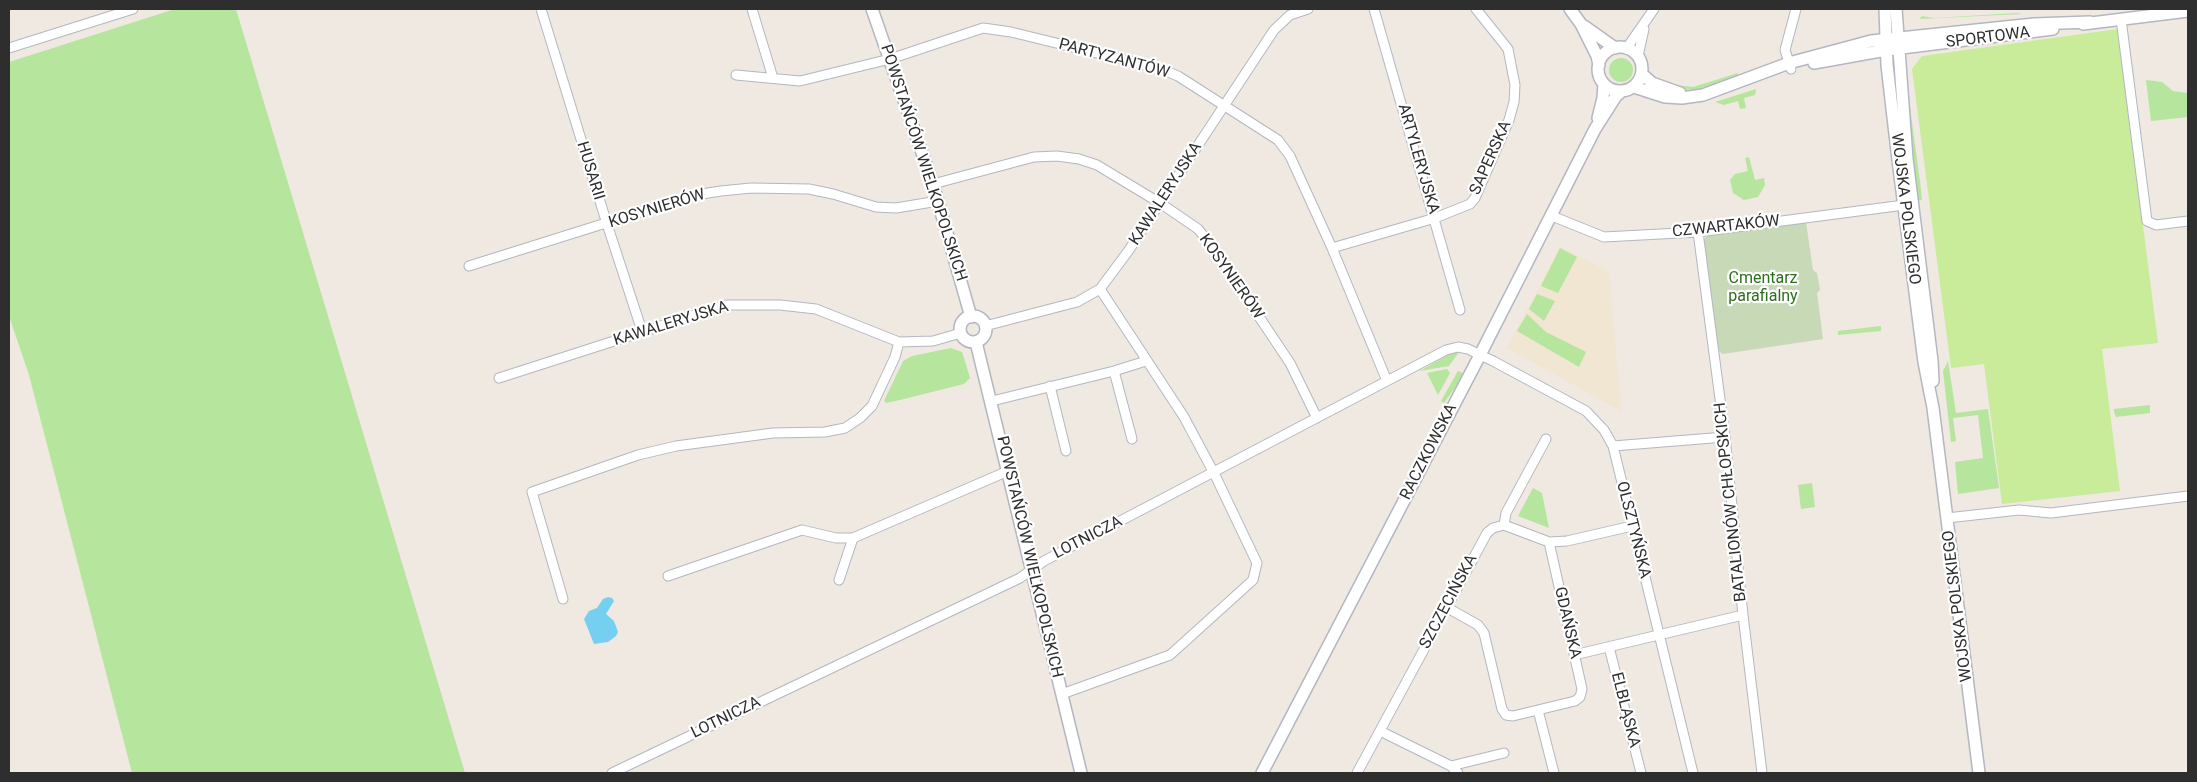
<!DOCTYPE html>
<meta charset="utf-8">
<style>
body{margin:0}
#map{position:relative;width:2197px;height:782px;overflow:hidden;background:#efe9e1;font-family:Roboto,sans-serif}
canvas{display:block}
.frame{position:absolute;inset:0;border:10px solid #2e2e2e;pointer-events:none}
</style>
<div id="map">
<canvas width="2197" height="782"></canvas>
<div class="frame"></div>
</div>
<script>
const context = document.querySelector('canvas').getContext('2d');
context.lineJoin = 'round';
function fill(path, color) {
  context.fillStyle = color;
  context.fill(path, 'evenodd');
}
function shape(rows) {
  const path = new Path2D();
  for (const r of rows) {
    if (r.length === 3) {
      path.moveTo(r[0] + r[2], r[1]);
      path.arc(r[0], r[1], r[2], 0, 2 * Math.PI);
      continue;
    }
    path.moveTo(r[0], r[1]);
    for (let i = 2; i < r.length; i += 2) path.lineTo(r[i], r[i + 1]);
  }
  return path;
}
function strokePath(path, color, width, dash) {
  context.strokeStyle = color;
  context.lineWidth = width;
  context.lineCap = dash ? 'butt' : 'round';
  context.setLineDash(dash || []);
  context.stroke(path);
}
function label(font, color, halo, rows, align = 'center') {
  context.font = font + ' Roboto,sans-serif';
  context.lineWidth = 4.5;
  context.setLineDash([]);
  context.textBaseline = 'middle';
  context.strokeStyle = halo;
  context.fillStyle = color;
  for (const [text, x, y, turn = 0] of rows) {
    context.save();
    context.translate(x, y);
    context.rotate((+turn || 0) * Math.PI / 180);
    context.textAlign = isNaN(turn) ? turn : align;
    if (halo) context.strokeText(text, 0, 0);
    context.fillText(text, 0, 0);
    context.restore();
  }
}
fill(shape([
 [1560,246,1609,272,1621,411,1507,348]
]), '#f0e6d1');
fill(shape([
 [175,9,236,9,465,773,132,773,29,375,9,316,9,62],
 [2017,13,2022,14,1919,19,1922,16,1934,18],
 [1621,70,12],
 [1905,71,1920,181,1922,200,1917,201],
 [1738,73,1738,77,1697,90,1676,89,1658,81,1675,85,1693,87],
 [2146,80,2162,82,2173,91,2188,93,2188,117,2151,121],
 [1756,89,1755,95,1744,98,1746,108,1740,109,1738,101,1724,105,1715,102],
 [1749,157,1755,180,1764,178,1765,185,1758,197,1744,200,1733,193,1730,180,1735,174,1748,171,1745,158],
 [1560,248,1577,257,1558,293,1541,286],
 [1537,294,1555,301,1544,321,1529,309],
 [1527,314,1546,332,1586,352,1579,367,1517,331],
 [1881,326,1881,331,1838,335,1838,331],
 [951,348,962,352,964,358,970,378,964,384,900,400,886,403,884,401,903,361,912,356],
 [1459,352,1449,366,1420,371,1449,354],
 [1948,361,1956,413,1988,409,1999,488,1958,494,1955,462,1983,458,1978,415,1953,418,1956,441,1951,442,1943,371],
 [1447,369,1450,373,1438,395,1427,373],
 [1458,371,1465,374,1444,403,1441,401],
 [2150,405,2150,413,2116,417,2114,412,2114,409],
 [1812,483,1815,507,1801,509,1798,485],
 [1533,488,1542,493,1549,528,1518,516]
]), '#b6e59e');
fill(shape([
 [1806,222,1813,270,1817,273,1820,290,1817,293,1823,339,1723,354,1717,350,1703,240,1708,235]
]), '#c8d9b8');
fill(shape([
 [2118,29,2158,343,2102,349,2120,491,2002,504,1984,364,1951,368,1912,69,1922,56]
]), '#c9ec9a');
fill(shape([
 [608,597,612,598,614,601,606,614,614,621,618,632,616,636,608,642,594,644,584,619,589,611,597,608,603,599]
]), '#75cff0');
const street = shape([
 [541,9,607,224,642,331],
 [752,9,773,78],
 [1374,9,1460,310],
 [2121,19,2147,221,2156,225,2188,221],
 [9,48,133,9],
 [1626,49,1654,9],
 [1638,56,1644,29],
 [1791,69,1785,50,1796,9],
 [736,75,800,81,890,59,983,28,1011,32,1158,68,1178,76,1278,140,1290,156,1332,248,1387,381],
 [933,184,1034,157,1057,156,1079,159,1097,165,1160,203,1198,229,1211,245,1290,363,1317,418],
 [1552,216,1604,237,1698,232,1904,205],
 [1698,232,1725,437,1743,615,1762,773],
 [1332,248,1435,218,1470,204,1475,198,1509,120,1514,102,1515,85,1508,49,1476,9],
 [469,266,695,195,721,191,751,188,809,189,833,194,876,207,896,208,938,201],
 [985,326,1077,302,1100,289,1129,250,1274,30,1290,15,1308,9],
 [1114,371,1132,439],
 [499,378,726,305,780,305,816,309,899,342,933,341,961,333],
 [1050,386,1066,451],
 [992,401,1114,371,1146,361],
 [1613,446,1725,437],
 [1947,518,2019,510,2051,513,2188,496],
 [1504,525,1549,542,1567,541,1632,526],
 [668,576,802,530,836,538,853,538,1008,471],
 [839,580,853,538],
 [563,599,532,492,638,455,676,446,773,433,825,432,845,428,860,418,872,406,895,357,899,342],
 [1446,607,1478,625,1484,633,1502,709,1506,715,1513,716,1575,701,1580,697,1582,689,1549,542],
 [1609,647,1641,773],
 [1574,655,1743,615],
 [1062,694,1170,655,1253,580,1257,563,1214,473,1184,417,1100,289],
 [1538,710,1554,773],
 [1380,731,1451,766,1458,773],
 [1451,766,1504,753],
 [612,773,1020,578,1044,561,1446,350,1458,347,1468,349,1493,361,1586,411,1604,430,1613,446,1693,773],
 [1357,773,1487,533,1493,528,1504,525,1506,513,1546,439]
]);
const secondary = shape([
 [872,9,933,184,971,317],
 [1570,9,1581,24,1597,56,1599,65],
 [1885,9,1887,65,1898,160,1924,362,1933,408,1979,773],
 [1896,9,1907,159,1932,361,1933,381],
 [2083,24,2188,11],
 [1584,26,1615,48],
 [1620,69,22],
 [1814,63,1886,50,2053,29],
 [1642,74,1652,83,1680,93],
 [1634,87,1665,97,1682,98,1703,95,1789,63,1871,41,2034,24,2090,22],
 [1598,118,1603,98,1604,84],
 [973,329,13],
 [976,342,1081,773],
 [1262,773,1480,355,1595,129,1616,96,1622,91]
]);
strokePath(street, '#b4b7c1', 11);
strokePath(secondary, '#b4b7c1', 14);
strokePath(street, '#fff', 9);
strokePath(secondary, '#fff', 11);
label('16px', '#2e2e2e', '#fff', [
 ["SPORTOWA",1988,38,-7],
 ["PARTYZANTÓW",1114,59,15],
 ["SAPERSKA",1491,158,-66],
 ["ARTYLERYJSKA",1418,159,74],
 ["POWSTAŃCÓW WIELKOPOLSKICH",923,163,72],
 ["HUSARII",590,171,73],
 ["KAWALERYJSKA",1166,194,-57],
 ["KOSYNIERÓW",657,209,-17],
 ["WOJSKA POLSKIEGO",1905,209,83],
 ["CZWARTAKÓW",1726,227,-6],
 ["KOSYNIERÓW",1231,277,55],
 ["KAWALERYJSKA",671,324,-17],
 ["RACZKOWSKA",1429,452,-63],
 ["BATALIONÓW CHŁOPSKICH",1731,502,-96],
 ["OLSZTYŃSKA",1633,530,76],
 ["LOTNICZA",1088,538,-27],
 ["POWSTAŃCÓW WIELKOPOLSKICH",1029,557,77],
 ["SZCZECIŃSKA",1449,602,-62],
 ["WOJSKA POLSKIEGO",1958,606,-97],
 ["GDAŃSKA",1567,623,77],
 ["ELBLĄSKA",1625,710,76],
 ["LOTNICZA",726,718,-26]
]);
label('16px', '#2c6e1b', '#fff', [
 ["Cmentarz",1763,279],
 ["parafialny",1763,297]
]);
</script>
